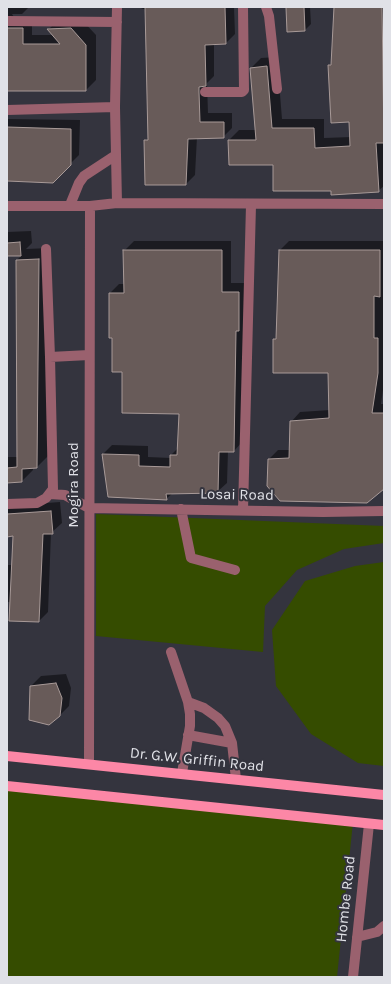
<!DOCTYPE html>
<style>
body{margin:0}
#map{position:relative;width:391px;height:984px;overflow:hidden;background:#34343e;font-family:Karla,sans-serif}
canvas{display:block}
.frame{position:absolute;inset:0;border:8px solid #e0e1e7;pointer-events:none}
</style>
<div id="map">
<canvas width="391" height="984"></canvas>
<div class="frame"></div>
</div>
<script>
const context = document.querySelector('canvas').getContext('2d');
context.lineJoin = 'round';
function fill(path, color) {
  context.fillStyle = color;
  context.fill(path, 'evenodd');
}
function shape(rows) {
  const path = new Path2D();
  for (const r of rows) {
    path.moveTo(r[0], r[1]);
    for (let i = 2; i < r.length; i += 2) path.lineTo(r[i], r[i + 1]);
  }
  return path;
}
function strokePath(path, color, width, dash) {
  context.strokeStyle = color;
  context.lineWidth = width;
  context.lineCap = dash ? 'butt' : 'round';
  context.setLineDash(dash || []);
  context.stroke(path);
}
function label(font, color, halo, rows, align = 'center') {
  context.font = font + ' Karla,sans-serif';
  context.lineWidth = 4;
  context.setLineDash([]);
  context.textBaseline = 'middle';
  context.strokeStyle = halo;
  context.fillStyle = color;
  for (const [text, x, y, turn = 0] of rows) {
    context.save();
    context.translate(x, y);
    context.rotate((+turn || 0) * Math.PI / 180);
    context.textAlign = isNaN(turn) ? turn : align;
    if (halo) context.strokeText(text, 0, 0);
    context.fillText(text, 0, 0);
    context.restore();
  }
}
fill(shape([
 [96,514,384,526,384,543,344,549,297,570,265,606,263,652,96,636],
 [384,562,384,766,358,763,311,734,276,686,272,630,305,581,355,566],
 [7,786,353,822,337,977,7,977]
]), '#354c00');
fill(shape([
 [7,7,29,7,22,14,12,14,14,17,32,18,32,35,53,35,49,29,58,20,81,19,96,35,96,80,86,90,7,90],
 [138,7,234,7,235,34,226,43,214,44,214,76,207,83,208,113,232,113,232,128,223,137,197,137,195,175,186,184,145,141,149,137,146,10],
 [287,7,310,7,311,24,305,30],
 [336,7,384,7,384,186,378,191,332,190,274,164,229,140,239,130,256,130,251,68,261,58,277,57,282,119,324,119,324,138,351,137,350,121,329,66,332,62],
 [7,119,80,120,79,155,52,182,7,181],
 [31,231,32,243,26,249,50,248,48,456,37,467,33,467,33,470,22,481,7,482,7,457,17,457,17,260,22,255,7,255,7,232],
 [134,241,231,241,231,283,248,283,243,441,234,451,228,451,227,483,217,492,173,493,166,499,109,496,103,454,112,445,148,446,148,457,171,458,171,455,178,448,181,413,123,371,113,337,110,293,119,284,125,284,124,251],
 [289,241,384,241,384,383,381,404,384,404,384,488,269,459,278,450,290,450,291,422,300,412,330,410,329,372,274,339,278,335,280,250],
 [60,502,62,523,51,533,48,612,39,621,11,602,7,602,7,565,13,565,14,535,7,536,7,506],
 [66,674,71,688,69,706,60,715,31,686,41,676]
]), '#0007');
const building = shape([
 [145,7,225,7,226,44,205,45,206,86,199,87,199,92,200,122,224,122,224,138,188,139,186,185,145,185,144,140,148,140,145,7],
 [286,7,304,7,305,31,287,32,286,7],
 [334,7,382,7,384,143,376,143,379,192,331,195,331,191,273,191,273,165,229,165,228,140,256,140,250,68,267,66,272,128,314,128,315,148,350,146,349,122,331,123,328,65,331,65,334,7],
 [7,28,23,28,23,44,60,44,47,29,71,28,86,45,86,91,7,91,7,28],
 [7,127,71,129,71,165,53,183,7,181,7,127],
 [20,242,21,256,7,256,7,243,20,242],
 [123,250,222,250,222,292,239,292,239,331,236,331,234,452,219,452,218,493,166,494,167,500,108,497,102,454,139,455,139,466,170,467,170,455,177,455,179,414,122,413,122,372,112,372,112,338,109,338,109,293,124,293,123,250],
 [279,250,380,250,380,297,374,296,374,338,378,338,378,373,372,413,384,413,384,489,367,503,280,501,267,486,268,459,289,458,290,421,329,418,328,373,273,373,273,339,276,339,279,250],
 [39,259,37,468,22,469,22,482,7,483,7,468,17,467,16,260,39,259],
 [51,511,53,534,43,534,39,622,9,621,13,536,7,537,7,514,51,511],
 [56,683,62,698,60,716,49,725,29,720,30,686,56,683]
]);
fill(building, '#685b59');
strokePath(building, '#a89a98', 1);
strokePath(shape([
 [117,7,115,107,117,203],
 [266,7,269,16,277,89],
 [7,21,117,22],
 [205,92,242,92,244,90,243,7],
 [7,110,115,107],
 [70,205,79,183,84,176,116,155],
 [7,206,90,206,117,203,384,204],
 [46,249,50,357,89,355],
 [50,494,65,495,89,508,323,512,384,511],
 [7,504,37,503,46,498,53,489,50,357],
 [181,509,191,558,235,570],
 [243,510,251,205],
 [171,652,188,702,190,714,190,726,182,773],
 [188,702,204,708,218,718,225,726,232,743,236,779],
 [188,735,232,743],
 [89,764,90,206],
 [357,937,377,932,384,926],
 [353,977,369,824]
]), '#9a616e', 10);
strokePath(shape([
 [7,756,384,795],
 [7,786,384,825]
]), '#fc87a6', 10);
label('15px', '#e0e1e7', '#34343e', [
 ["Mogira Road",74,485,-90],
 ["Losai Road",237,495,1],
 ["Dr. G.W. Griffin Road",197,760,6],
 ["Hombe Road",346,899,-84]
]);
</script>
